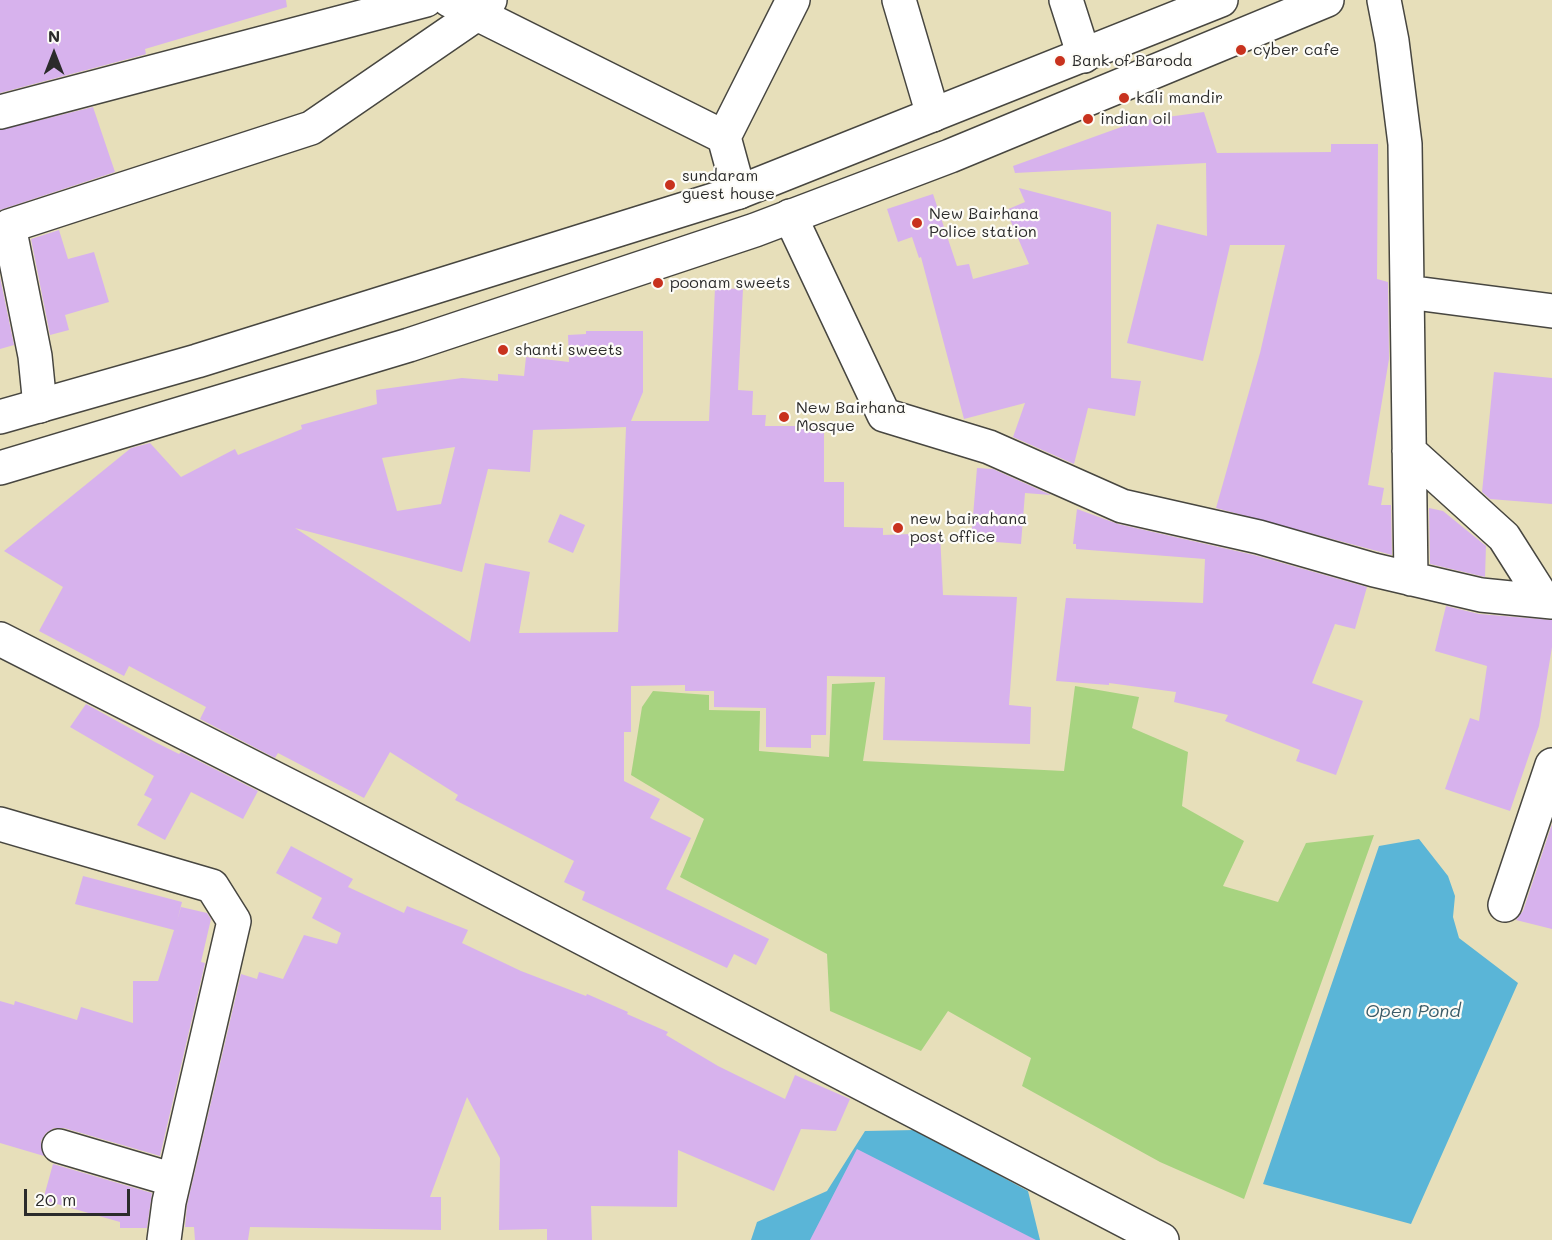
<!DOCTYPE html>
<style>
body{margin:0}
#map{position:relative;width:1552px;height:1240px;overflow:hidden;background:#e7dfba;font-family:Mali,sans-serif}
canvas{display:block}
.north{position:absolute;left:24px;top:24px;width:60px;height:60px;-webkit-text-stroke:4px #fdfcf7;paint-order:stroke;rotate:0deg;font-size:16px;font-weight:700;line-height:24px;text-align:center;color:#2b2b2b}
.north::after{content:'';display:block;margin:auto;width:21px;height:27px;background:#2b2b2b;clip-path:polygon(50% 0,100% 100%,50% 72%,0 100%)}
.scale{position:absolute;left:24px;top:1189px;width:106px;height:27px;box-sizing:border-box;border:3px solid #2b2b2b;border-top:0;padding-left:8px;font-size:18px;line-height:21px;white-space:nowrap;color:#2b2b2b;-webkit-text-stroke:4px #fdfcf7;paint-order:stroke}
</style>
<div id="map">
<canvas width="1552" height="1240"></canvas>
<div class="north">N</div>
<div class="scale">20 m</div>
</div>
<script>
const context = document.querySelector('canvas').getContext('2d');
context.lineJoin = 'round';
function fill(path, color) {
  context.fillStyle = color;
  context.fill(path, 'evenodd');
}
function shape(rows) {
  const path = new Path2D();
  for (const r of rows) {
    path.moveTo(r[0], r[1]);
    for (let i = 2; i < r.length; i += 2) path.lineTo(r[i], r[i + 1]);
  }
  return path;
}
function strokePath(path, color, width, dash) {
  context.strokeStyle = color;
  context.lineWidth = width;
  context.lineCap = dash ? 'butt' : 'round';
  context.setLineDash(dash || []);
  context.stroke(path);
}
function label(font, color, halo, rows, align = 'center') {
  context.font = font + ' Mali,sans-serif';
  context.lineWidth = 4.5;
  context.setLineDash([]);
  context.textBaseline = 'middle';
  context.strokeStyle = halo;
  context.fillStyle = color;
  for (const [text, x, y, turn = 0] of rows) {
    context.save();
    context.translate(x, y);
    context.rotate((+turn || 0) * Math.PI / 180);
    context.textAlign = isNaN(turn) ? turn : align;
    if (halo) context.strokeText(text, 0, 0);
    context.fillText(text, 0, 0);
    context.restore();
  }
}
fill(shape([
 [875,682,863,761,1064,771,1075,686,1139,697,1132,728,1188,752,1182,806,1244,841,1223,886,1278,902,1306,843,1374,835,1244,1199,1160,1162,1022,1086,1031,1058,948,1011,921,1051,830,1011,827,954,680,877,704,819,631,775,642,707,653,691,709,695,709,710,760,711,759,751,829,757,832,684]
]), '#a7d380');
fill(shape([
 [1419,839,1448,876,1455,896,1453,917,1459,938,1518,983,1411,1224,1263,1184,1379,846],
 [916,1130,1028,1191,1040,1240,751,1240,757,1222,827,1191,865,1131]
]), '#5ab5d7');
fill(shape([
 [0,0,286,0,287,7,145,49,146,54,143,55,0,93],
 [93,107,115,172,0,210,0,130],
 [1204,112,1217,153,1331,152,1331,144,1378,144,1377,279,1388,282,1389,359,1368,485,1384,488,1381,505,1391,505,1392,555,1216,508,1260,353,1285,245,1230,245,1203,361,1127,343,1157,224,1207,236,1206,163,1015,173,1013,166,1138,121],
 [1019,188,1111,212,1111,378,1141,381,1135,416,1088,408,1074,464,1013,437,1025,403,964,419,921,257,919,258,912,237,898,242,887,209,933,194,957,266,969,264,973,279,1029,264,1006,210,1025,202],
 [59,230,68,259,94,252,109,302,65,315,69,330,50,335,31,239],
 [0,277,14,345,0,349],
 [715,288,743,289,738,390,753,391,752,415,766,415,765,426,824,426,824,482,844,482,844,527,883,528,883,535,940,533,943,595,1017,597,1009,705,1031,707,1030,744,883,740,885,677,827,676,826,735,811,735,811,748,766,747,766,708,714,707,714,691,685,691,685,685,631,686,631,732,624,732,624,781,660,799,650,818,691,838,666,889,769,939,756,965,734,954,727,968,582,900,585,892,564,882,574,861,455,800,458,795,390,752,364,798,278,753,275,758,200,719,206,707,129,666,124,676,39,631,63,587,4,551,131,448,150,443,181,477,235,449,238,455,302,429,301,425,377,404,376,390,462,378,498,381,498,374,524,376,526,357,569,362,568,335,586,334,586,331,643,331,643,392,631,421,709,421],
 [626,427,618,632,519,633,530,572,485,563,470,642,295,528,462,572,488,469,530,472,533,430],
 [455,447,441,504,397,511,382,458],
 [1494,372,1552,378,1552,504,1490,499,1482,492],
 [977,468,993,469,1051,495,1025,493,1021,544,971,540],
 [1429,508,1443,511,1486,546,1485,577,1430,564],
 [1077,509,1118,524,1254,555,1367,587,1355,629,1335,624,1312,683,1363,701,1336,775,1296,761,1300,750,1225,721,1228,715,1174,702,1176,692,1109,683,1109,685,1056,681,1066,598,1203,603,1205,559,1076,549,1076,544,1073,544],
 [560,514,585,525,573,553,548,542],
 [1446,606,1479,614,1552,620,1552,647,1539,726,1510,811,1445,789,1470,718,1479,721,1487,666,1435,651],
 [86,704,155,742,179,754,181,752,258,791,243,819,191,792,165,840,137,825,152,799,144,795,154,776,70,727],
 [1552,824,1552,929,1516,920,1523,911],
 [291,846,353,879,348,887,404,913,407,906,468,930,462,943,521,971,586,996,587,994,628,1012,627,1014,668,1032,666,1035,718,1066,785,1099,795,1075,850,1099,836,1131,801,1129,774,1191,678,1150,677,1207,591,1206,592,1240,547,1240,547,1229,499,1230,500,1158,467,1097,430,1197,441,1197,441,1230,250,1227,248,1240,195,1240,194,1227,185,1227,187,1205,241,974,257,979,259,972,283,979,304,935,337,944,341,933,312,918,322,898,276,873],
 [83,876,182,902,177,921,181,907,207,913,211,919,201,962,205,963,160,1156,64,1128,54,1128,46,1133,41,1141,44,1156,0,1143,0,1001,14,1005,15,1001,77,1020,81,1007,133,1023,133,981,158,981,174,930,75,904],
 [857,1149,1036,1240,810,1240],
 [53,1164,152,1193,147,1228,120,1228,120,1222,43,1200]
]), '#d7b2ed');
const minor = shape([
 [449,0,724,137,793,0],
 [899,0,933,115],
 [1066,0,1084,56],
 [1384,0,1392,41,1405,144,1411,579],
 [0,112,426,0],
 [724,137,739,192],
 [790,216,884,415,989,447,1122,506,1259,537,1374,570,1481,595,1552,602],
 [1407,292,1552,311],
 [40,406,35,356,9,226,311,128,477,14,490,0],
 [1409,451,1504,537,1544,600],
 [0,639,329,806,1162,1240],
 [0,824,212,886,234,921,169,1202,164,1240],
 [1505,905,1552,765],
 [59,1146,174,1180]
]);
const major = shape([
 [0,417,197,361,739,192,1221,0],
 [0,468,409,345,755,230,950,156,1327,0]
]);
strokePath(minor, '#474640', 36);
strokePath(major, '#474640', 36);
strokePath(minor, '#fff', 33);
strokePath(major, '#fff', 33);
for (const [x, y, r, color] of [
 [1241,50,6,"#c8321e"],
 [1060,61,6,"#c8321e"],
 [1124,98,6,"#c8321e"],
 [1088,119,6,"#c8321e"],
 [670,185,6,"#c8321e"],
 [917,223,6,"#c8321e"],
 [658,283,6,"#c8321e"],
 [503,350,6,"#c8321e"],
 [784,417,6,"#c8321e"],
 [898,528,6,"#c8321e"]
]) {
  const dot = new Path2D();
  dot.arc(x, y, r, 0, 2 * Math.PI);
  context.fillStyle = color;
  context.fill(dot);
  strokePath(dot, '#fdfcf7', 2);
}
label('16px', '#2b2b2b', '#fdfcf7', [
 ["cyber cafe",1253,50],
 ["Bank of Baroda",1072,61],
 ["kali mandir",1136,98],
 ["indian oil",1100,119],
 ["sundaram",682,176],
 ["guest house",682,194],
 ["New Bairhana",929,214],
 ["Police station",929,232],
 ["poonam sweets",670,283],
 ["shanti sweets",515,350],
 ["New Bairhana",796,408],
 ["Mosque",796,426],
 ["new bairahana",910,519],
 ["post office",910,537]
], 'left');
label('italic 18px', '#3b5b67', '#fdfcf7', [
 ["Open Pond",1413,1011]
]);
</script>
